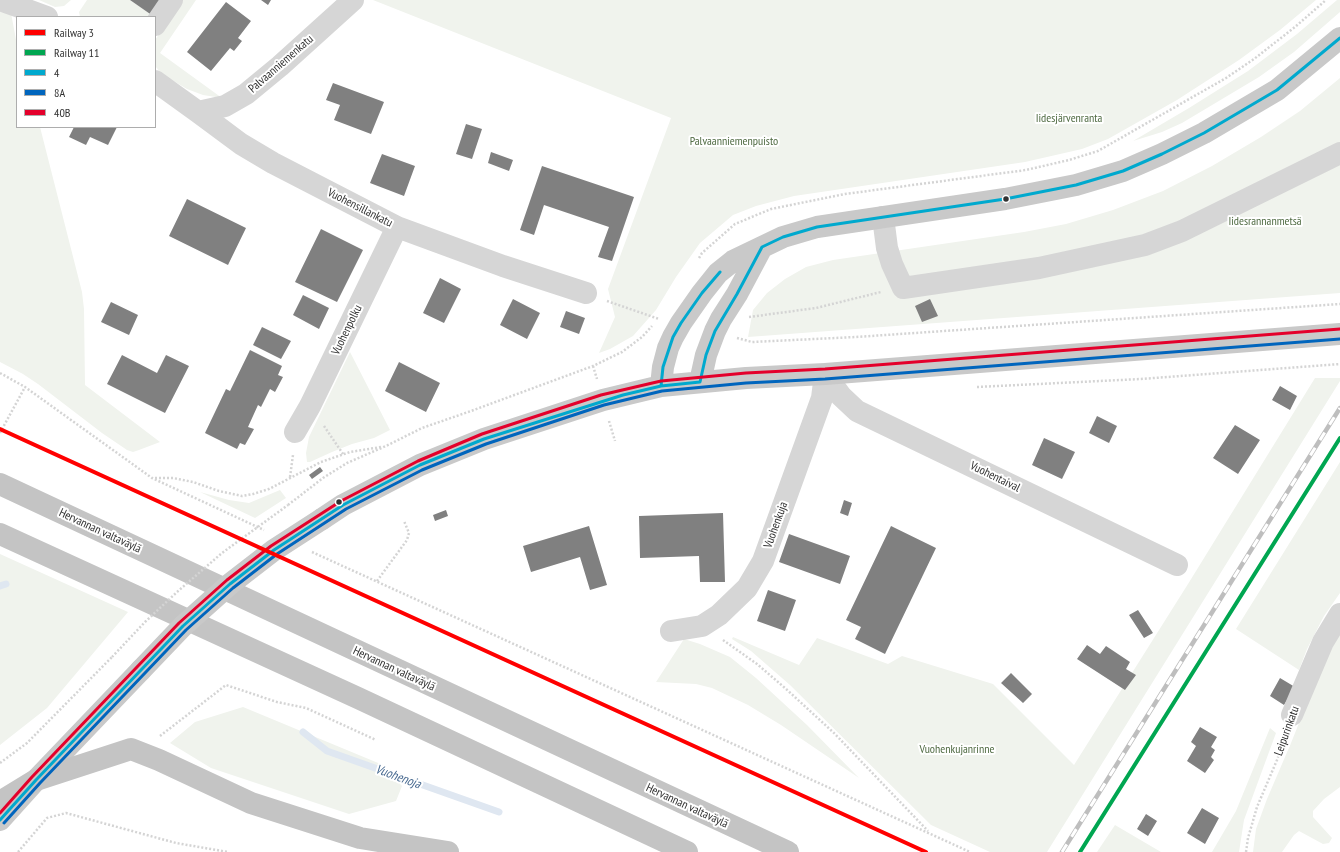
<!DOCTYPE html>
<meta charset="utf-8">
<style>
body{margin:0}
#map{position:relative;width:1340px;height:852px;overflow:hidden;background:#fff;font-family:"PT Sans Narrow",sans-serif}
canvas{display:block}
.legend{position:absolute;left:16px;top:16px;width:140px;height:112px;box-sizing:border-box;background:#fff;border:1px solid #adadad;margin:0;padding:5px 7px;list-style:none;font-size:12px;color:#323232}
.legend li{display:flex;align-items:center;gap:8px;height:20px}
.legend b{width:20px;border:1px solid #adadad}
</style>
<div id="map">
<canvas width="1340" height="852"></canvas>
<ul class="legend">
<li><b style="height:5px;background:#f00"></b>Railway 3</li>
<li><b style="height:5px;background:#00a651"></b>Railway 11</li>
<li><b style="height:5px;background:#00a9ce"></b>4</li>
<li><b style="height:5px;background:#0065bd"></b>8A</li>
<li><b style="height:5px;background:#e4002b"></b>40B</li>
</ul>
</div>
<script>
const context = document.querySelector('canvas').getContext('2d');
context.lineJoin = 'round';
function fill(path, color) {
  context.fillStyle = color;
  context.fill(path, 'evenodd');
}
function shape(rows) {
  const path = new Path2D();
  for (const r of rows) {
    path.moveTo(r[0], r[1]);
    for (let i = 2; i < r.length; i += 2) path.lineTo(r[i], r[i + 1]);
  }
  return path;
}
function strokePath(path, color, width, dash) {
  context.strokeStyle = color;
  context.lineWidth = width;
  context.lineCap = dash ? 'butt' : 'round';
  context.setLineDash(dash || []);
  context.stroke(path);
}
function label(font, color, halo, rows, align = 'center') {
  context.font = font + ' "PT Sans Narrow",sans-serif';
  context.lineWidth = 4;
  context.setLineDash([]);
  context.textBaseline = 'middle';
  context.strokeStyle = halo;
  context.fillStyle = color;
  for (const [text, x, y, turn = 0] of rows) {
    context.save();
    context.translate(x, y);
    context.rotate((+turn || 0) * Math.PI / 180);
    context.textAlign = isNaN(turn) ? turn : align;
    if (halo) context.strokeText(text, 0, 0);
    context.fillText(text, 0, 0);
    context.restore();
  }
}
fill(shape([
 [39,0,71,0,64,6,55,7],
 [87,0,130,0,153,16,80,17,79,12],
 [182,0,196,0,160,53,222,98,203,95,187,89,162,74,155,66,155,40],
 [373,0,1316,0,1280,30,1239,60,1177,100,1108,139,1082,149,1025,162,794,196,756,206,733,215,700,243,676,277,656,310,633,336,610,349,599,353,615,317,608,289,671,118],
 [1337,0,1340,0,1340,12,1294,52,1259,77,1182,123,1162,132,1133,141,1189,108,1248,71,1297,34],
 [0,12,11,13,17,45,17,127,40,127,82,292,84,309,85,385,160,442,139,450,133,452,127,450,102,433,38,384,23,374,0,362],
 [1340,78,1340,293,748,337,753,310,767,293,785,279,806,267,833,260,1024,232,1066,224,1113,210,1163,191,1212,166,1261,137,1300,111],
 [350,352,390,430,374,438,352,444,332,452,310,462,307,462,306,453,309,437],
 [1315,378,1340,378,1340,381,1047,852,990,852,931,825,790,685,751,651,732,639,733,637,799,665,817,638,888,664,902,656,993,684,1074,765,1188,584],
 [1340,462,1340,593,1324,616,1307,649,1299,670,1236,629],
 [280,490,286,498,255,518,200,492,229,500,249,503],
 [0,554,128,612,47,708,0,745],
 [1340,630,1340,787,1324,799,1313,811,1313,817,1332,838,1329,843,1323,844,1299,831,1294,835,1282,852,1253,852,1256,829,1267,799,1291,743,1329,648],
 [684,639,700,644,730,657,756,678,807,725,859,778,781,725,748,705,712,688,696,684,656,682],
 [243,707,383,765,402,786,396,801,349,814,211,768,170,743,195,722],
 [1270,728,1276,733,1244,820,1239,852,1212,852,1236,811],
 [1115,825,1161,852,1097,852]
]), '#f0f3ed');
strokePath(shape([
 [0,586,6,584],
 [303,732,327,751,499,812]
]), '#dfe7f1', 7);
fill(shape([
 [130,0,165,0,153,16],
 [261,0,271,0,268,5],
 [226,2,251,21,238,38,242,41,234,51,230,48,211,71,187,52],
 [333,83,384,102,371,134,334,120,340,105,326,100],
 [466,124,482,129,472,159,456,154],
 [74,127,117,127,108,145,90,137,86,145,69,137],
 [491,152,513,160,509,171,488,163],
 [382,154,415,166,404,196,370,183],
 [542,166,634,197,612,261,598,257,609,227,544,205,534,235,520,230],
 [187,199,246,228,228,265,169,236],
 [321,229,363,250,337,302,295,282],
 [440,278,461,289,444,323,423,313],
 [303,295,329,308,319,329,293,315],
 [513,299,540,313,527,339,500,325],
 [930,299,938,316,922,322,915,306],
 [111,302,138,315,129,335,101,322],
 [566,311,585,318,579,334,560,327],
 [262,327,291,341,281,359,253,345],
 [250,350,282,366,278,375,283,377,275,392,270,389,261,407,258,405,248,427,254,429,245,445,240,443,237,449,205,433,226,389,230,391],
 [122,355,157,373,166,355,189,366,165,413,107,384],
 [399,362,440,383,426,412,385,391],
 [1280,386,1297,396,1290,410,1272,400],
 [1097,416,1117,426,1109,443,1089,433],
 [1235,425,1260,440,1238,474,1213,458],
 [1044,438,1075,452,1062,479,1032,465],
 [320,467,323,471,312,479,309,475],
 [844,500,852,503,848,516,840,513],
 [446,510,448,516,435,521,433,515],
 [723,513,725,582,700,582,699,556,640,558,639,516],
 [589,526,607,585,590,590,580,557,531,572,523,546],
 [891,526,936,548,885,654,855,639,861,627,846,620],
 [789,534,850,556,840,584,779,562],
 [768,590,796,600,785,631,757,621],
 [1138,610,1153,633,1144,638,1129,615],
 [1087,645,1100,654,1106,646,1130,662,1126,669,1136,675,1125,690,1077,659],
 [1011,673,1032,694,1023,703,1001,683],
 [1280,678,1295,687,1284,705,1270,696],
 [1200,727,1217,737,1211,747,1215,750,1211,757,1214,760,1205,773,1187,761,1196,746,1191,742],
 [1202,808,1219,818,1205,844,1187,833],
 [1146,814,1157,821,1148,836,1137,829]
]), '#808080');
strokePath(shape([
 [699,258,702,253,735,224,771,209,845,194,1026,170,1069,160,1098,151,1226,78,1254,59,1295,27,1326,0],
 [607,301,659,319],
 [749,317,816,308,881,292],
 [737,338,752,342,856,337,1340,304],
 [593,366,597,379],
 [0,373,25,387,152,478,264,530],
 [977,387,1141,379,1340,364],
 [609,421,615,441],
 [324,426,343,454],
 [0,433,25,387],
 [290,477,293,455],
 [155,478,173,478,193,482,219,491,242,496,253,494,269,489,321,462,350,452,381,447],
 [288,505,323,478,347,463,386,446,422,428,471,411,593,366,622,352,642,337,652,326],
 [312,552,970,852],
 [377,581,407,540,409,533,404,521],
 [723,640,757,664,785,688,834,733,928,831],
 [160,736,226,685,277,702,306,708,376,740],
 [0,763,27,743,112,657],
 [18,852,47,818,66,813,176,843,228,852],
 [1246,852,1248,838,1257,807,1277,760,1285,737]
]), '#d4d4d4', 2.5, [2, 2]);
strokePath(shape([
 [0,0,47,17],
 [155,25,172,0],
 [155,81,198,112,241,144,273,163,397,227,503,266,586,293],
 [198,112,225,106,246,94,280,66,353,0],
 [883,217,887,248,892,264,903,288,1039,268,1145,245,1182,231,1340,153],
 [825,374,841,396,857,411,1177,565],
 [295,432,310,406,397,227],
 [671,631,702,626,719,615,747,588,763,561,822,398,825,374],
 [1292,715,1323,642,1340,614]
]), '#d6d6d6', 22);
strokePath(shape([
 [700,382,706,355,715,331,721,319,737,294,762,247],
 [661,386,663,367,668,348,673,337,681,323,702,293,718,273,733,261,783,237,817,227,1005,199,1076,185,1123,171,1162,154,1204,133,1277,90,1340,38],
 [322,519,343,505,420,465,484,439,603,400,661,386,746,378,825,374,1340,334],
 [0,820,36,780,141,670]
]), '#c9c9c9', 22);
strokePath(shape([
 [0,484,788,852],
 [0,534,358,698,687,852],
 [0,802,36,780,131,749,159,760,251,803,360,838,448,852]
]), '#c4c4c4', 22);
const rail = shape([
 [1062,852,1340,408]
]);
strokePath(rail, '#bebebe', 4.5);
strokePath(rail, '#fff', 3, [9]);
strokePath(shape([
 [112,657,145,622,177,592,222,553,288,505]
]), '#d4d4d4', 2.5, [2, 2]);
strokePath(shape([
 [141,670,183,626,230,584,274,550,322,519]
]), '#c9c9c9', 22);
strokePath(shape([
 [661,386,663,367,673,337,681,323,702,293,720,272],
 [0,820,36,780,183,626,230,584,274,550,343,505,420,465,484,439,623,395,661,386,700,382,706,355,715,331,737,294,762,247,783,237,817,227,1005,199,1076,185,1123,171,1162,154,1204,133,1277,90,1340,38]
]), '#00a9ce', 3);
strokePath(shape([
 [4,823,40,783,186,630,233,588,277,554,346,509,422,470,486,444,604,405,662,391,746,383,825,379,1340,339]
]), '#0065bd', 3);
strokePath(shape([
 [0,813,32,777,179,623,227,580,271,546,341,501,418,461,482,434,601,395,661,381,746,373,825,369,1340,329]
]), '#e4002b', 3);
strokePath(shape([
 [0,429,926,852]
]), '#f00', 4);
strokePath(shape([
 [1080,852,1340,438]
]), '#00a651', 4);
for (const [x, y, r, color] of [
 [1006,199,3.5,"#323232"],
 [339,502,3.5,"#323232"]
]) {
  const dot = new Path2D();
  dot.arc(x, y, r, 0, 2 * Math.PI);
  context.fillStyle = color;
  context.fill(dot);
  strokePath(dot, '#fff', 1.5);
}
label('12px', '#323232', '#fff', [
 ["Palvaanniemenkatu",281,64,-41],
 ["Vuohensillankatu",360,208,27],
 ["Vuohenpolku",347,330,-64],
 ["Vuohentaival",995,477,26],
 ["Vuohenkuja",776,525,-70],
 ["Hervannan valtaväylä",100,531,25],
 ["Hervannan valtaväylä",394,669,25],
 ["Leipurinkatu",1287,731,-70],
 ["Hervannan valtaväylä",687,806,25]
]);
label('12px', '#506b43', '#fff', [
 ["Iidesjärvenranta",1069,119],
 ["Palvaanniemenpuisto",734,142],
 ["Iidesrannanmetsä",1265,222],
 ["Vuohenkujanrinne",957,750]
]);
label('italic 13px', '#46688f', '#fff', [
 ["Vuohenoja",398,777,20]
]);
</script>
